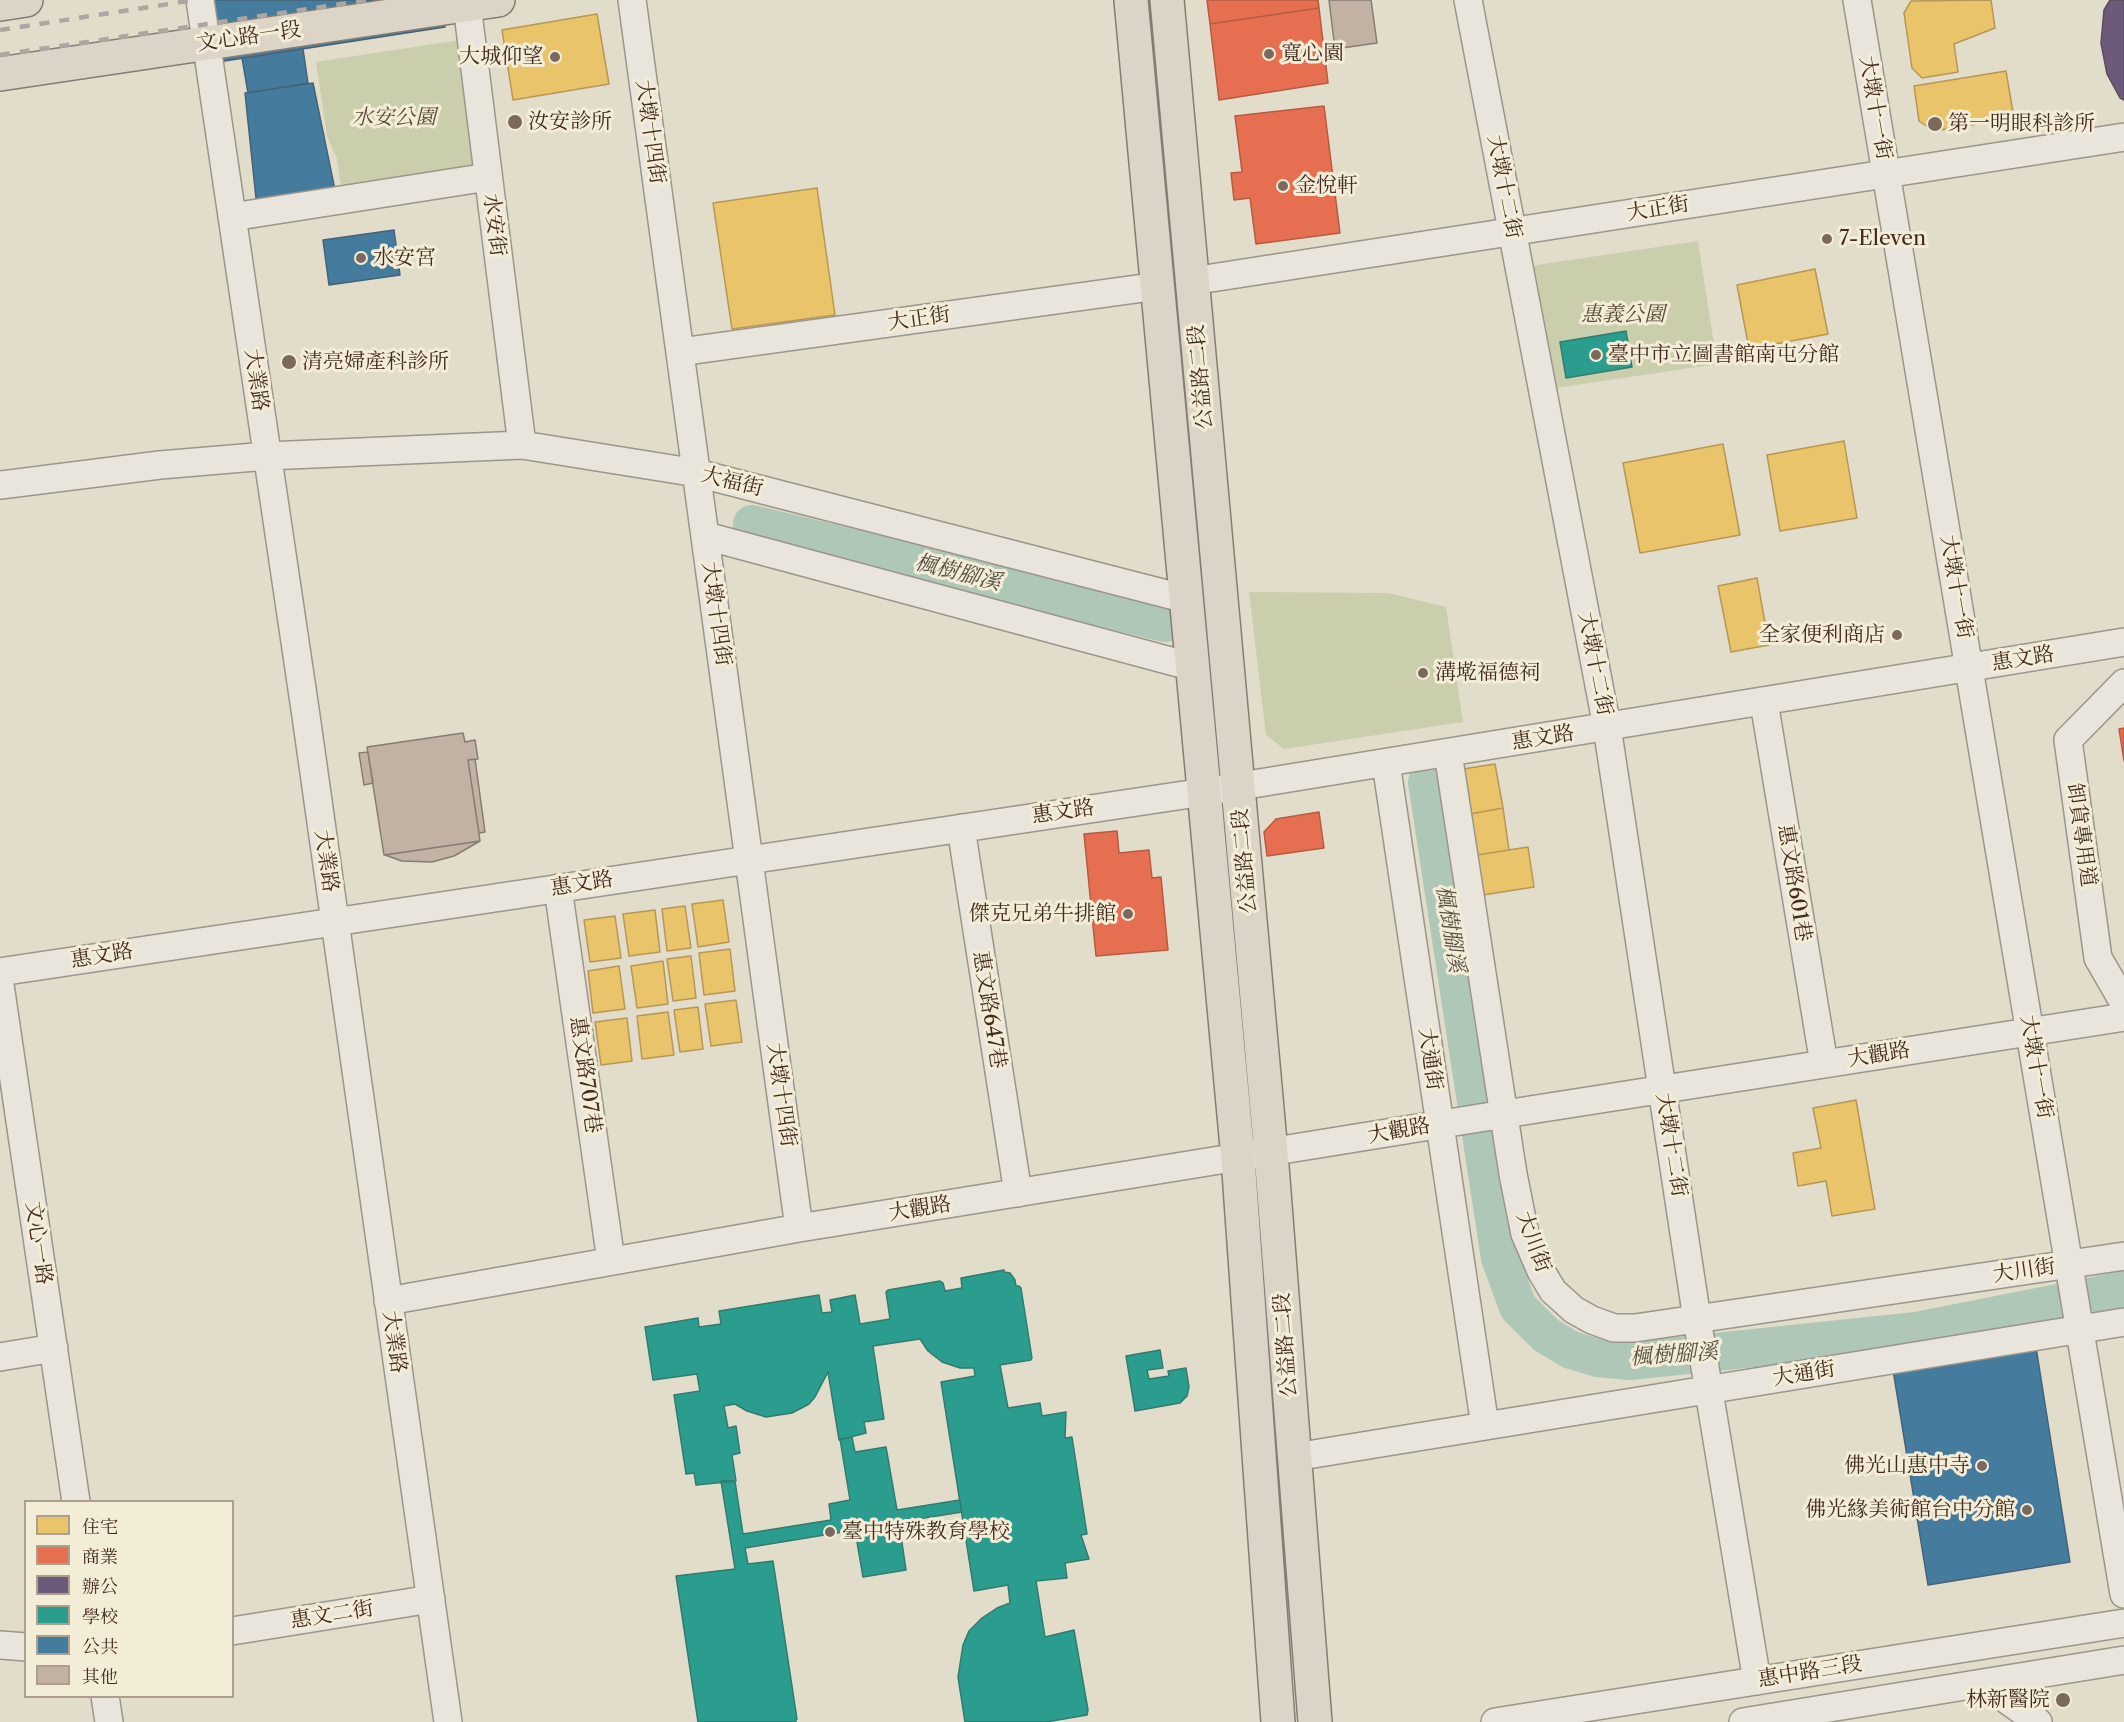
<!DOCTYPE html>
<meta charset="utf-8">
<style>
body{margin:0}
#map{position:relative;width:2124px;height:1722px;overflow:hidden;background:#e2dcca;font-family:"Libre Caslon Text","Noto Serif TC",serif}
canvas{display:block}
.legend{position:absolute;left:24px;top:1500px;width:210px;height:198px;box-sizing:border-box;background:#f3ecd6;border:2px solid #ad9f8e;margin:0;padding:8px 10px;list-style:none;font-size:18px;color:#442b22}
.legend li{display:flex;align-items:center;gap:12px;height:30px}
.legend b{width:30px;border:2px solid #ad9f8e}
</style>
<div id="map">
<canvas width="2124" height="1722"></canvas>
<ul class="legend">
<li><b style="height:16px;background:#e9c46a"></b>住宅</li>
<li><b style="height:16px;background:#e76f51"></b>商業</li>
<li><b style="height:16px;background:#6d597a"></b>辦公</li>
<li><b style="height:16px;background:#2a9d8f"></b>學校</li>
<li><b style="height:16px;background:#457b9d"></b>公共</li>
<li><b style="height:16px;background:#c2b2a3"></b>其他</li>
</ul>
</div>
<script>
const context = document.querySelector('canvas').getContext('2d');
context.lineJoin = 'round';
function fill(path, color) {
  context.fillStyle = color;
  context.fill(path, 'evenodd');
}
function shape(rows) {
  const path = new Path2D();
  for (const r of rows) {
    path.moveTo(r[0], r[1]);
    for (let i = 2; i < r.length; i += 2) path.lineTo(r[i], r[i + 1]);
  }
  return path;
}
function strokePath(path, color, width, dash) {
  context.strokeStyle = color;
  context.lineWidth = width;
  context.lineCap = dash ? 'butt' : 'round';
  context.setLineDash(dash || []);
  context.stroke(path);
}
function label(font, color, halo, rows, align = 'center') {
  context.font = font + ' "Libre Caslon Text","Noto Serif TC",serif';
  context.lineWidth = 6;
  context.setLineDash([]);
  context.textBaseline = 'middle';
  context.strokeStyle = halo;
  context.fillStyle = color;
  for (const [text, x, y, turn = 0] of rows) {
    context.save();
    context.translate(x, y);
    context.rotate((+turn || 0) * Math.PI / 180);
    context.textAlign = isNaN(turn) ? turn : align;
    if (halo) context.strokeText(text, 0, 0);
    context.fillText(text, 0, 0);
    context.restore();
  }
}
fill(shape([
 [460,40,480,172,342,193,337,159,327,136,316,62],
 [1698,241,1717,364,1549,389,1530,266],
 [1249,592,1388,593,1446,607,1463,722,1284,749,1266,735]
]), '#caceac');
const homes = shape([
 [1991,0,1995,28,1954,44,1958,72,1922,78,1912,68,1904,13,1911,1,1991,0],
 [597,14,609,84,513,100,502,30,597,14],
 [2006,71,2014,118,1934,131,1919,121,1914,86,2006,71],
 [817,188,835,315,732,329,713,203,817,188],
 [1815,269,1828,334,1749,349,1737,285,1815,269],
 [1844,441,1857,518,1780,531,1767,455,1844,441],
 [1723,444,1740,535,1640,553,1623,463,1723,444],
 [1757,578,1769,645,1731,652,1718,586,1757,578],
 [1495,764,1503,808,1470,814,1463,769,1495,764],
 [1503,808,1509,850,1477,855,1470,814,1503,808],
 [1528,847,1534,887,1483,895,1477,855,1528,847],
 [723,900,729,942,698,947,692,904,723,900],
 [685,906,691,948,667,951,662,909,685,906],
 [655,910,660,952,629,956,623,914,655,910],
 [615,916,621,958,590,962,584,920,615,916],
 [730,949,735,991,704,995,699,953,730,949],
 [691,956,696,998,673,1001,667,959,691,956],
 [663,961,668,1004,637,1008,631,966,663,961],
 [619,966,625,1009,593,1013,588,971,619,966],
 [736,1000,742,1042,711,1046,705,1004,736,1000],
 [698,1007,703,1049,680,1052,674,1010,698,1007],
 [668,1012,674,1055,642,1059,637,1016,668,1012],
 [627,1018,632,1061,601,1065,595,1022,627,1018],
 [1856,1100,1875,1209,1832,1216,1826,1181,1798,1186,1793,1153,1821,1148,1813,1108,1856,1100]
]);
fill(homes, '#e9c46a');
strokePath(homes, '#b89654', 1.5);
const shops = shape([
 [1207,0,1318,0,1319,8,1210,24,1207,0],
 [1319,8,1328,83,1219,100,1210,24,1319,8],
 [1324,106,1340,233,1256,244,1250,198,1234,200,1231,173,1242,172,1235,116,1324,106],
 [2124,728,2124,761,2119,729,2124,728],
 [1319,812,1324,848,1267,856,1264,832,1276,819,1319,812],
 [1117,831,1119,853,1149,850,1152,878,1161,877,1168,950,1096,956,1084,834,1117,831]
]);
fill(shops, '#e76f51');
strokePath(shops, '#b65b43', 1.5);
const offices = shape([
 [2110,0,2124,0,2124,100,2120,98,2107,74,2101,43,2104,10,2110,0]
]);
fill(offices, '#6d597a');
strokePath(offices, '#614b60', 1.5);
const schools = shape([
 [1626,331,1632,367,1566,378,1560,342,1626,331],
 [1004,1270,1004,1272,1010,1273,1015,1280,1016,1286,1019,1286,1021,1288,1032,1358,1031,1360,1000,1365,1008,1408,1040,1403,1042,1416,1066,1412,1065,1438,1072,1437,1087,1534,1081,1535,1089,1559,1065,1563,1067,1578,1036,1581,1045,1637,1074,1630,1088,1710,1087,1715,1046,1722,965,1722,958,1677,963,1645,969,1631,982,1618,997,1608,1010,1603,1008,1585,974,1591,941,1382,975,1376,974,1368,960,1368,942,1362,928,1351,920,1339,873,1346,884,1419,864,1422,866,1433,839,1440,828,1372,815,1397,809,1404,792,1413,766,1417,747,1411,735,1404,724,1406,728,1428,736,1426,740,1453,732,1455,736,1481,696,1485,694,1473,686,1474,674,1395,700,1391,697,1374,653,1380,645,1327,698,1318,699,1327,721,1324,719,1311,819,1295,822,1313,832,1312,830,1300,855,1295,860,1324,890,1319,886,1292,888,1290,940,1281,943,1283,945,1291,962,1288,961,1278,1004,1270],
 [1160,1350,1163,1368,1147,1370,1149,1379,1169,1376,1168,1371,1186,1368,1189,1387,1187,1396,1180,1403,1135,1411,1126,1356,1160,1350],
 [852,1437,855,1452,886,1447,897,1510,960,1500,962,1512,899,1522,906,1570,863,1577,855,1530,745,1548,748,1564,773,1561,797,1719,796,1719,796,1722,698,1722,676,1576,735,1569,721,1481,735,1481,743,1534,831,1520,829,1504,850,1500,840,1439,852,1437]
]);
fill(schools, '#2a9d8f');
strokePath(schools, '#327b6e', 1.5);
const public = shape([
 [195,0,441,0,445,27,205,64,195,0],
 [303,49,308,83,248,93,242,58,303,49],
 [313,83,336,195,257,208,245,93,313,83],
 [394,230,400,275,329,285,323,240,394,230],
 [2036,1347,2070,1562,1928,1585,1893,1370,2036,1347]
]);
fill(public, '#457b9d');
strokePath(public, '#456378', 1.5);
strokePath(shape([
 [752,524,1165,623],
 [1427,782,1500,1258,1518,1307,1546,1335,1571,1350,1598,1358,1630,1361,1917,1331,2124,1290]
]), '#afc7b6', 38);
const building = shape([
 [1329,0,1371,0,1377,43,1335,49,1329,0],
 [463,733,465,742,475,740,478,759,468,760,480,841,384,855,367,747,463,733],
 [368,752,373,783,364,785,359,753,368,752],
 [475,759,485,832,479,833,468,760,475,759],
 [480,841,454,856,432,862,402,861,385,855,480,841]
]);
fill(building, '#c2b2a3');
strokePath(building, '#857d74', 1.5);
const minor = shape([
 [200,0,306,716,448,1722],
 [632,0,799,1228],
 [1468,0,1607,727,1697,1319,1757,1681],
 [1857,0,2124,1594],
 [467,5,522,445],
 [232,217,488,177],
 [1192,281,2124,137],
 [680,352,1158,286],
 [0,485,160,465,267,456,522,445,697,473,1186,599],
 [706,536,1193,667],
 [2124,683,2068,740,2098,958,2124,1003],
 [1764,702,1824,1064],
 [1448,753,1513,1174,1525,1234,1541,1271,1553,1291,1574,1310,1592,1320,1614,1328,1635,1328,2124,1256],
 [1386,763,1485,1426],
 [961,828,1018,1193],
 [558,888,611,1261],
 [0,972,1204,792,2124,642],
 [0,985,76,1502],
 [388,1301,799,1228,1492,1116,2124,1017],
 [0,1357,54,1348],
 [1295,1457,2124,1322],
 [232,1631,431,1599],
 [0,1645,26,1647],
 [1983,1683,2038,1722],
 [105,1696,109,1722],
 [1495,1722,2124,1623],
 [1743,1722,2124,1660]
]);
const major = shape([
 [1131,0,1238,1158,1278,1722],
 [1167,0,1271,1153,1315,1722],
 [0,4,26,0],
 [0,74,498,0]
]);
strokePath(minor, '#9c958a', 30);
strokePath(major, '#857d74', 36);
strokePath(minor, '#e9e5dc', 27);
strokePath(major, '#dcd5c7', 33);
strokePath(shape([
 [0,30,195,0],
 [0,55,368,0]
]), '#aca7a0', 4.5, [10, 10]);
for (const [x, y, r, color] of [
 [1269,54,6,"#7b695d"],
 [555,57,6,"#7b695d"],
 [515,122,8,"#7b695d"],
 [1935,124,8,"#7b695d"],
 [1283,186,6,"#7b695d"],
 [1827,239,6,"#7b695d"],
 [361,258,6,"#7b695d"],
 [1596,355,6,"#7b695d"],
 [289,362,8,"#7b695d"],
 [1897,635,6,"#7b695d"],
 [1423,673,6,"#7b695d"],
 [1128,914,6,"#7b695d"],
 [1982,1466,6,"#7b695d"],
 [2027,1510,6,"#7b695d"],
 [830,1532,6,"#7b695d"],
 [2063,1700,8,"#7b695d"]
]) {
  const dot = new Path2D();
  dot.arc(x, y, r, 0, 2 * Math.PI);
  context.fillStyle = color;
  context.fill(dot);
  strokePath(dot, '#f3ecd6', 2);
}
label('21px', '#442b22', '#f3ecd6', [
 ["文心路一段",249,37,-8],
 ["大墩十一街",1875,108,80],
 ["大墩十四街",650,132,82],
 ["大墩十二街",1504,187,79],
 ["大正街",1658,209,-9],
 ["水安街",494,225,83],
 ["大正街",919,319,-8],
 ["公益路二段",1201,377,-95],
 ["大業路",256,380,82],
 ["大福街",732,482,14],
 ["大墩十一街",1956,587,80],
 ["大墩十四街",716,614,82],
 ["惠文路",2023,659,-9],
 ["大墩十二街",1595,664,79],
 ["惠文路",1543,738,-9],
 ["惠文路",1063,812,-8],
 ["卸貨專用道",2081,835,82],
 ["大業路",326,861,82],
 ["公益路二段",1245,861,-95],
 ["惠文路601巷",1794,883,81],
 ["惠文路",582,884,-9],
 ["惠文路",102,956,-9],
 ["惠文路647巷",989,1010,81],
 ["大觀路",1879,1055,-9],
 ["大通街",1430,1059,82],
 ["大墩十一街",2036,1067,80],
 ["惠文路707巷",585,1075,82],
 ["大墩十四街",781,1095,82],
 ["大觀路",1399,1131,-10],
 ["大墩十二街",1671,1145,81],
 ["大觀路",920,1209,-9],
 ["大川街",1533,1242,70],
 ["文心一路",38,1243,82],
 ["大川街",2024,1271,-8],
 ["大業路",394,1342,82],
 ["公益路二段",1286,1345,-94],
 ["大通街",1804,1374,-9],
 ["惠文二街",332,1615,-9],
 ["惠中路三段",1810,1672,-9]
]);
label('21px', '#442b22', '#f3ecd6', [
 ["寬心園",1281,54],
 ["大城仰望",543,57,"right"],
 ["汝安診所",528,122],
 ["第一明眼科診所",1948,124],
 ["金悅軒",1295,186],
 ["7-Eleven",1839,239],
 ["水安宮",373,258],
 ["臺中市立圖書館南屯分館",1608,355],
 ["清亮婦產科診所",302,362],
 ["全家便利商店",1885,635,"right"],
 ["溝墘福德祠",1435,673],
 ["傑克兄弟牛排館",1116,914,"right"],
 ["佛光山惠中寺",1970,1466,"right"],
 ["佛光緣美術館台中分館",2015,1510,"right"],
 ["臺中特殊教育學校",842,1532],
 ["林新醫院",2050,1700,"right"]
], 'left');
label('italic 21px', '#5b4939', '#f3ecd6', [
 ["水安公園",394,118],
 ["惠義公園",1623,315]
]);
label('italic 22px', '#595045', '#f3ecd6', [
 ["楓樹腳溪",958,573,14],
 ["楓樹腳溪",1450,929,81],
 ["楓樹腳溪",1674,1355,-4]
]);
</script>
